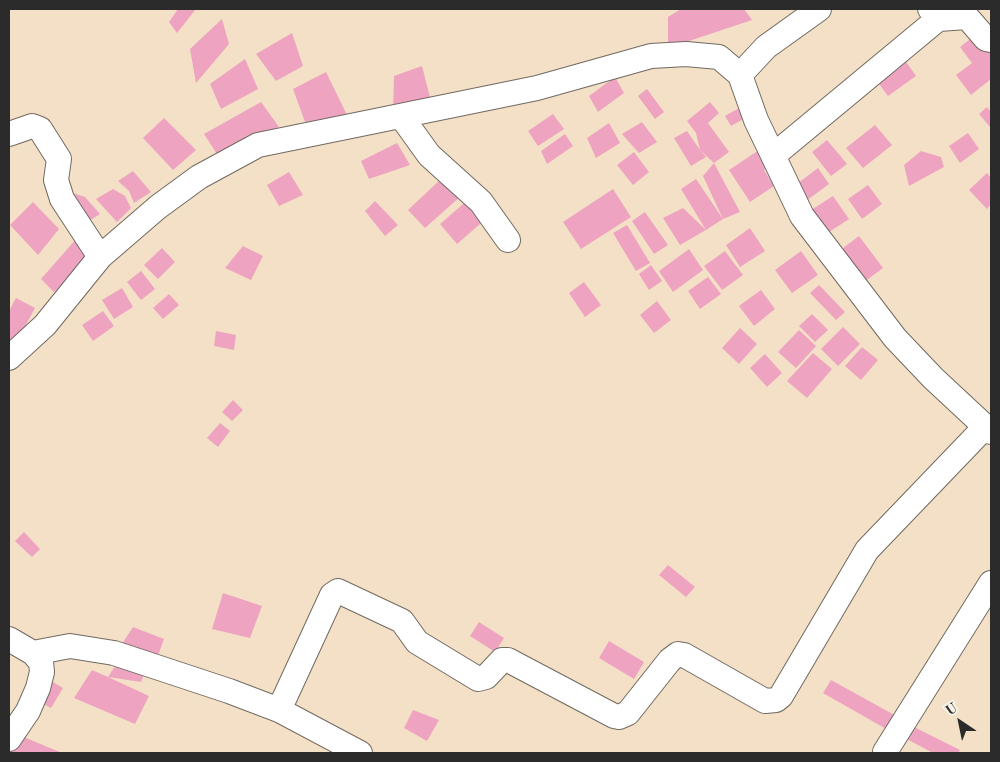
<!DOCTYPE html>
<style>
body{margin:0}
#map{position:relative;width:1000px;height:762px;overflow:hidden;background:#f3e0c6;font-family:"Old Standard TT",serif}
canvas{display:block}
.frame{position:absolute;inset:0;border:10px solid #2b2b2b;pointer-events:none}
.north{position:absolute;left:935px;top:697px;width:50px;height:50px;-webkit-text-stroke:4px #f7f3e8;paint-order:stroke;rotate:326deg;font-size:14px;font-weight:700;line-height:20px;text-align:center;color:#2b2b2b}
.north::after{content:'';display:block;margin:auto;width:18px;height:22px;background:#2b2b2b;clip-path:polygon(50% 0,100% 100%,50% 72%,0 100%)}
</style>
<div id="map">
<canvas width="1000" height="762"></canvas>
<div class="frame"></div>
<div class="north">U</div>
</div>
<script>
const context = document.querySelector('canvas').getContext('2d');
context.lineJoin = 'round';
function fill(path, color) {
  context.fillStyle = color;
  context.fill(path, 'evenodd');
}
function shape(rows) {
  const path = new Path2D();
  for (const r of rows) {
    path.moveTo(r[0], r[1]);
    for (let i = 2; i < r.length; i += 2) path.lineTo(r[i], r[i + 1]);
  }
  return path;
}
function strokePath(path, color, width, dash) {
  context.strokeStyle = color;
  context.lineWidth = width;
  context.lineCap = dash ? 'butt' : 'round';
  context.setLineDash(dash || []);
  context.stroke(path);
}
fill(shape([
 [178,9,196,9,177,33,169,22],
 [681,9,744,9,752,20,668,48,668,17],
 [222,19,229,44,196,83,190,49],
 [292,33,303,66,276,81,256,54],
 [978,33,991,46,991,79,971,95,956,75,972,63,960,47],
 [902,56,916,76,888,96,874,77],
 [245,59,258,89,221,109,210,84],
 [422,66,431,101,393,112,394,76],
 [326,72,348,117,305,122,293,89],
 [615,77,624,93,598,112,589,96],
 [647,89,664,112,655,119,638,96],
 [755,99,761,109,731,126,725,116],
 [261,102,279,127,217,154,204,134],
 [710,102,719,113,708,123,729,152,714,163,700,150,706,157,691,166,674,138,687,131,700,150,696,133,687,121],
 [987,107,991,112,991,128,979,114],
 [553,114,564,129,538,146,528,131],
 [164,118,196,150,173,170,143,138],
 [642,122,657,142,639,153,622,134],
 [609,123,620,143,596,158,587,138],
 [875,125,892,145,863,168,846,148],
 [968,133,979,149,960,163,949,146],
 [565,134,573,146,547,164,541,151],
 [827,140,847,164,831,176,812,152],
 [397,143,410,165,369,179,361,161],
 [762,148,773,164,764,170,774,186,750,202,729,170],
 [921,151,941,157,944,167,909,186,904,165],
 [634,152,649,172,633,185,617,165],
 [714,163,740,212,723,219,703,176],
 [818,168,829,184,806,201,794,186],
 [133,171,151,192,134,203,129,191,118,181],
 [289,172,303,195,279,206,267,185],
 [987,173,991,178,991,204,987,209,969,190],
 [442,178,460,197,425,228,408,210],
 [696,179,723,219,706,230,681,189],
 [868,185,882,204,862,219,848,199],
 [113,189,125,196,131,208,117,222,96,199],
 [613,189,631,217,581,249,563,222],
 [73,193,85,197,100,214,89,221,69,202],
 [833,196,849,219,823,236,808,212],
 [470,198,487,218,457,244,440,224],
 [375,201,398,225,385,236,365,211],
 [33,202,59,229,38,255,10,225],
 [683,208,706,230,680,245,663,218],
 [645,212,668,245,654,254,632,221],
 [627,225,650,263,636,271,613,233],
 [750,228,765,251,740,267,726,245],
 [859,236,883,268,860,285,839,251],
 [77,238,91,257,54,292,41,279],
 [243,246,263,256,251,280,225,268],
 [162,248,175,262,158,279,144,265],
 [689,249,703,270,673,292,659,271],
 [725,251,743,275,722,290,704,266],
 [801,251,818,275,792,293,775,270],
 [651,265,662,281,649,290,639,274],
 [141,271,155,289,141,300,127,282],
 [708,277,721,294,700,309,688,291],
 [584,282,601,305,585,317,569,293],
 [819,285,845,312,836,320,810,293],
 [122,288,133,307,114,319,102,300],
 [761,290,775,309,754,326,739,306],
 [169,294,179,305,163,319,153,308],
 [16,298,35,308,10,354,9,311],
 [657,301,671,320,654,333,640,315],
 [103,311,114,326,93,341,82,325],
 [812,314,828,330,815,342,799,326],
 [843,327,860,344,838,366,821,349],
 [740,328,757,344,739,364,722,348],
 [799,330,816,346,796,368,778,352],
 [216,331,236,335,234,350,214,346],
 [862,347,878,360,861,380,845,366],
 [813,353,832,369,807,398,787,381],
 [765,354,782,373,767,387,750,368],
 [233,400,243,410,232,421,222,412],
 [220,423,230,431,218,447,207,438],
 [24,532,40,549,32,557,15,541],
 [668,565,695,587,686,597,659,575],
 [223,593,262,606,250,638,212,629],
 [479,622,504,638,495,652,470,636],
 [133,627,164,639,156,661,120,647],
 [609,641,644,662,634,679,599,658],
 [117,663,145,672,141,682,108,677,149,696,135,724,74,698,92,670,108,677],
 [48,679,63,688,51,708,38,701],
 [831,680,898,717,888,730,823,693],
 [413,710,439,720,427,741,404,728],
 [912,726,960,750,958,753,933,753,905,738],
 [19,735,62,753,9,753]
]), '#eea4c1');
const minor = shape([
 [930,9,938,19,967,17,986,39,991,40],
 [740,75,756,120,802,216,895,338,933,378,991,432],
 [401,116,429,155,481,202,508,240],
 [9,134,32,126,40,129,59,159,56,180,62,199,100,257],
 [774,155,938,19],
 [9,358,45,325,100,257,158,207,199,177,258,145,537,88,651,56,686,54,719,57,740,75,766,47,819,9],
 [9,639,33,653,41,662,42,672,38,688,28,711,9,739],
 [33,653,70,646,114,653,229,691,279,710,360,753],
 [279,710,332,595,338,591,402,621,417,642,478,679,486,677,502,660,508,660,614,716,619,717,628,713,670,660,678,654,684,655,765,701,776,700,781,696,867,550,986,426],
 [885,752,991,583]
]);
strokePath(minor, '#716a61', 26);
strokePath(minor, '#fff', 24);
</script>
